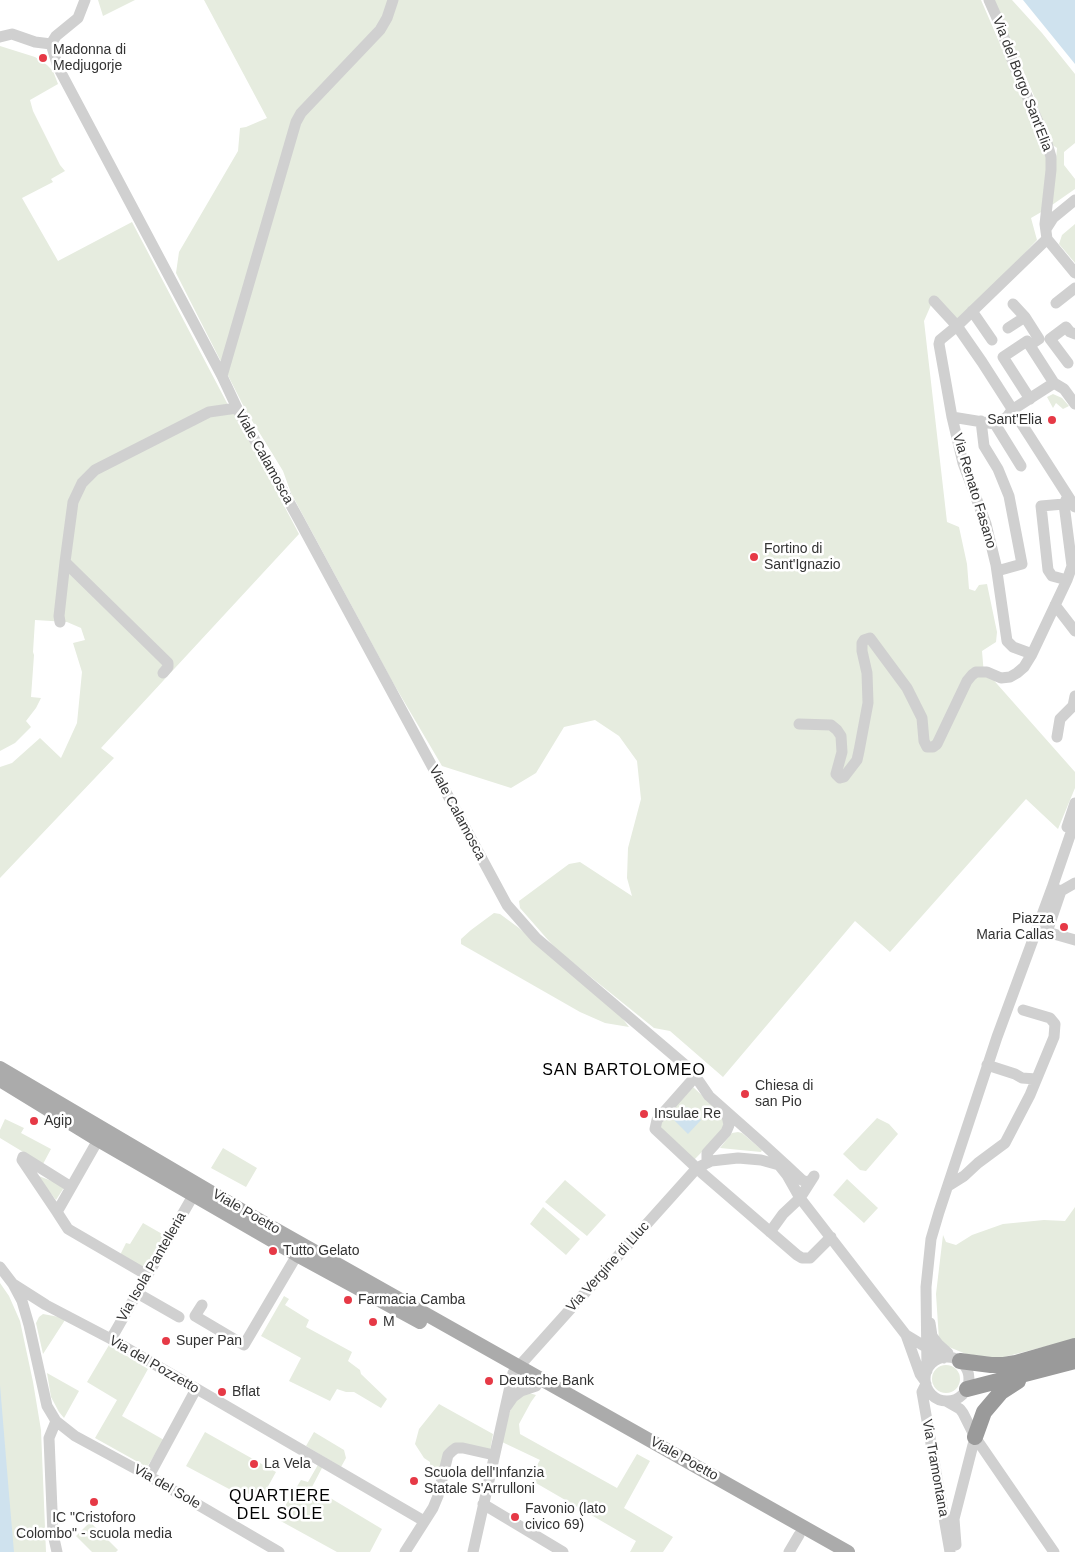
<!DOCTYPE html>
<style>
body{margin:0}
canvas{display:block;background:#fff}
</style>
<canvas width="1075" height="1552"></canvas>
<script>
const context = document.querySelector('canvas').getContext('2d');
context.lineJoin = 'round';
function fill(path, color) {
  context.fillStyle = color;
  context.fill(path, 'evenodd');
}
function shape(rows) {
  const path = new Path2D();
  for (const r of rows) {
    if (r.length === 3) {
      path.moveTo(r[0] + r[2], r[1]);
      path.arc(r[0], r[1], r[2], 0, 2 * Math.PI);
      continue;
    }
    path.moveTo(r[0], r[1]);
    for (let i = 2; i < r.length; i += 2) path.lineTo(r[i], r[i + 1]);
  }
  return path;
}
function strokePath(path, color, width, dash) {
  context.strokeStyle = color;
  context.lineWidth = width;
  context.lineCap = dash ? 'butt' : 'round';
  context.setLineDash(dash || []);
  context.stroke(path);
}
function label(font, color, halo, rows, align = 'center') {
  context.font = font + ' Helvetica,sans-serif';
  context.lineWidth = 5;
  context.setLineDash([]);
  context.textBaseline = 'middle';
  context.strokeStyle = halo;
  context.fillStyle = color;
  for (const [text, x, y, turn = 0] of rows) {
    context.save();
    context.translate(x, y);
    context.rotate((+turn || 0) * Math.PI / 180);
    context.textAlign = isNaN(turn) ? turn : align;
    if (halo) context.strokeText(text, 0, 0);
    context.fillText(text, 0, 0);
    context.restore();
  }
}
fill(shape([
 [98,0,135,0,103,16],
 [204,0,981,0,1043,143,1048,162,1043,211,1031,218,1037,240,1009,270,956,321,931,305,924,321,947,522,959,527,967,564,969,589,975,591,979,585,987,584,997,632,996,642,982,651,984,675,990,676,1075,772,1075,788,1058,829,1026,799,890,952,855,921,723,1077,670,1031,654,1028,556,949,520,908,519,901,569,864,580,862,632,896,627,878,628,848,641,799,637,761,619,736,595,720,564,727,536,773,511,788,442,766,392,681,291,493,283,471,246,411,176,273,179,252,238,151,240,128,246,127,267,118],
 [993,0,1012,0,1042,33,1075,74,1075,143,1064,152,1064,165,1075,179,1075,189,1052,205,1057,148,1051,144,1034,96],
 [0,46,35,57,47,65,53,71,58,84,30,100,33,111,60,165,65,171,51,179,53,182,22,198,58,261,132,222,227,403,235,413,299,534,101,748,114,758,0,878,0,767,12,763,40,738,61,758,77,723,82,672,73,643,85,640,81,628,67,622,35,620,33,652,34,655,31,697,41,698,36,708,26,721,31,727,15,743,0,751],
 [1075,224,1075,263,1059,244,1062,235],
 [1053,394,1062,398,1069,406,1063,409,1056,403,1053,408,1047,397],
 [494,913,500,914,519,928,619,1014,629,1027,605,1023,580,1012,461,944,461,939,471,930],
 [693,1087,723,1115,725,1128,694,1160,661,1128,661,1124,662,1120],
 [877,1118,889,1124,898,1134,866,1171,860,1170,843,1154],
 [5,1119,24,1128,21,1133,51,1149,43,1164,0,1138,0,1130],
 [738,1132,742,1133,762,1150,761,1152,720,1148,732,1133],
 [223,1148,257,1168,246,1187,211,1168],
 [36,1175,65,1186,56,1200],
 [847,1179,878,1208,864,1223,833,1195],
 [565,1180,606,1215,587,1236,545,1202],
 [543,1207,580,1239,566,1255,530,1224],
 [1075,1207,1075,1339,1004,1357,989,1357,966,1354,949,1347,939,1340,936,1294,943,1235,946,1242,956,1245,972,1235,1003,1224,1044,1220,1065,1221],
 [143,1223,164,1235,146,1269,120,1255,126,1243,130,1244],
 [0,1283,9,1296,20,1321,33,1382,41,1430,46,1552,0,1552],
 [284,1296,289,1299,285,1305,309,1320,306,1327,352,1352,348,1361,360,1370,361,1374,387,1399,381,1408,354,1392,346,1392,337,1389,330,1401,289,1381,301,1358,261,1336],
 [43,1314,59,1317,65,1320,43,1354,36,1323,39,1317],
 [109,1345,148,1369,122,1416,164,1440,147,1467,95,1438,117,1400,87,1382],
 [946,1379,14],
 [47,1373,79,1391,64,1418,59,1412,51,1397],
 [529,1393,536,1395,531,1402,519,1424,520,1434,617,1488,637,1454,650,1461,624,1508,673,1537,663,1552,630,1552,636,1541,529,1479,540,1460,502,1442,503,1433,514,1399],
 [439,1404,493,1434,490,1451,458,1446,439,1469,430,1468,430,1462,424,1458,415,1444,419,1429],
 [205,1432,276,1472,261,1499,247,1493,244,1497,186,1466],
 [314,1432,344,1450,346,1458,341,1467,306,1446],
 [319,1463,323,1466,312,1487,382,1529,370,1552,337,1552,277,1519,301,1480,308,1482],
 [90,1522,118,1550,116,1552,92,1552,76,1536]
]), '#e6ecdf');
fill(shape([
 [1023,0,1075,0,1075,64],
 [687,1107,701,1120,688,1134,674,1120],
 [0,1385,9,1494,14,1552,0,1552]
]), '#cfe2ee');
strokePath(shape([
 [85,0,78,18,56,36,51,44,58,67,222,376,237,408,298,518,507,905,536,938,691,1070,709,1096,762,1143,786,1165,787,1175],
 [989,0,997,18,1015,68,1047,143,1051,157,1051,170,1045,224,1047,239,1075,273],
 [0,37,12,34,35,42,51,44],
 [1046,229,1053,218,1075,200],
 [934,301,957,326,982,362,1075,507],
 [1056,303,1075,288],
 [1013,304,1025,317,1039,339,1030,345],
 [972,311,992,340],
 [1008,328,1025,317],
 [1068,363,1050,339,1066,327,1070,332,1075,334],
 [222,376,296,122,301,113,380,30,387,18,393,0],
 [1030,399,1003,357,1027,341,1054,383],
 [952,417,995,424,1007,417,1012,410,1054,383,1064,389,1075,404],
 [981,421,984,446,998,469,1009,496,1022,564,997,571],
 [995,424,1021,466],
 [1067,498,1064,504,1072,566],
 [1064,504,1041,506,1048,570,1052,576,1067,580],
 [65,562,168,663,168,667,163,673],
 [1055,605,1075,631],
 [60,622,59,616,65,562,73,502,82,483,95,470,209,412,237,408],
 [1032,654,1013,647,1007,641,996,565,986,524,963,463,952,417,939,344,940,340,957,326,1047,239],
 [799,724,831,725,837,730,841,736,842,752,836,774,840,778,844,777,857,760,859,751,868,703,867,673,862,651,862,643,864,640,870,638,907,688,922,718,924,741,927,747,933,747,937,744,967,681,972,675,976,672,987,672,1001,678,1010,677,1017,673,1024,667,1032,654,1067,580,1072,566,1075,562],
 [1057,737,1060,719,1073,706,1075,696],
 [1067,827,1075,803],
 [1054,888,1061,891,1075,883],
 [1061,891,1047,932,1075,940],
 [987,1065,1015,1074,1022,1078,1036,1079],
 [695,1077,657,1120,655,1129,702,1173,797,1255,802,1258,810,1258,831,1237],
 [98,1140,57,1212,68,1229,147,1275],
 [707,1163,707,1153,726,1132,729,1125,726,1111],
 [786,1165,802,1180,806,1182,811,1180],
 [948,1186,964,1176,978,1163,1005,1143,1030,1095,1054,1037,1055,1024,1050,1018,1023,1010],
 [57,1212,22,1160,23,1157,71,1187],
 [770,1232,783,1214,800,1198,814,1176],
 [0,1267,13,1284,22,1301,29,1325,47,1406,56,1421,75,1436,147,1475,279,1552],
 [13,1284,46,1305,111,1339,424,1521],
 [137,1293,179,1317],
 [202,1305,195,1316,244,1345,297,1255],
 [930,1323,932,1336,938,1344,948,1353],
 [906,1335,920,1374,925,1381],
 [111,1339,194,1194],
 [947,1379,22],
 [927,1371,926,1287,931,1239,939,1212,997,1037,1052,888,1075,821],
 [926,1384,922,1392,950,1552],
 [946,1401,960,1409,963,1413,975,1437,1054,1552],
 [506,1407,513,1397,521,1391,536,1386],
 [56,1421,49,1438,53,1534,57,1552],
 [149,1476,196,1389],
 [483,1504,563,1552],
 [956,1545,954,1519,975,1437],
 [405,1552,433,1508,438,1496,448,1455,452,1451,456,1448,463,1448,494,1455],
 [473,1552,513,1373,697,1168,711,1161,738,1158,761,1160,779,1165,787,1175,800,1198,906,1335,944,1358],
 [789,1552,799,1535]
]), '#d0d0d0', 11);
strokePath(shape([
 [0,1068,243,1211,848,1552],
 [0,1080,98,1140,297,1255,420,1322]
]), '#ababab', 14);
strokePath(shape([
 [960,1361,991,1365,1004,1365,1016,1363,1075,1346],
 [967,1389,1075,1361],
 [975,1437,984,1412,1001,1392,1018,1381]
]), '#9a9a9a', 16);
for (const [x, y, r, color] of [
 [43,58,5,"#e63946"],
 [1052,420,5,"#e63946"],
 [754,557,5,"#e63946"],
 [1064,927,5,"#e63946"],
 [745,1094,5,"#e63946"],
 [644,1114,5,"#e63946"],
 [34,1121,5,"#e63946"],
 [273,1251,5,"#e63946"],
 [348,1300,5,"#e63946"],
 [373,1322,5,"#e63946"],
 [166,1341,5,"#e63946"],
 [489,1381,5,"#e63946"],
 [222,1392,5,"#e63946"],
 [254,1464,5,"#e63946"],
 [414,1481,5,"#e63946"],
 [94,1502,5,"#e63946"],
 [515,1517,5,"#e63946"]
]) {
  const dot = new Path2D();
  dot.arc(x, y, r, 0, 2 * Math.PI);
  context.fillStyle = color;
  context.fill(dot);
  strokePath(dot, '#fff', 2);
}
label('14px', '#333', '#fff', [
 ["Madonna di",53,50],
 ["Medjugorje",53,66],
 ["Sant'Elia",1042,420,"right"],
 ["Fortino di",764,549],
 ["Sant'Ignazio",764,565],
 ["Piazza",1054,919,"right"],
 ["Maria Callas",1054,935,"right"],
 ["Chiesa di",755,1086],
 ["san Pio",755,1102],
 ["Insulae Re",654,1114],
 ["Agip",44,1121],
 ["Tutto Gelato",283,1251],
 ["Farmacia Camba",358,1300],
 ["M",383,1322],
 ["Super Pan",176,1341],
 ["Deutsche Bank",499,1381],
 ["Bflat",232,1392],
 ["La Vela",264,1464],
 ["Scuola dell'Infanzia",424,1473],
 ["Statale S'Arrulloni",424,1489],
 ["Favonio (lato",525,1509],
 ["civico 69)",525,1525],
 ["IC \"Cristoforo",94,1518,"center"],
 ["Colombo\" - scuola media",94,1534,"center"]
], 'left');
label('14px', '#333', '#fff', [
 ["Via del Borgo Sant'Elia",1022,84,69],
 ["Viale Calamosca",264,457,61],
 ["Via Renato Fasano",974,491,73],
 ["Viale Calamosca",457,813,62],
 ["Viale Poetto",246,1212,30],
 ["Via Isola Pantelleria",152,1267,-60],
 ["Via Vergine di Lluc",608,1267,-48],
 ["Via del Pozzetto",154,1365,30],
 ["Viale Poetto",684,1459,29],
 ["Via Tramontana",935,1468,80],
 ["Via del Sole",167,1487,30]
]);
context.letterSpacing = '1px';
label('16px', '#000', '#fff', [
 ["SAN BARTOLOMEO",624,1071],
 ["QUARTIERE",280,1497],
 ["DEL SOLE",280,1515]
]);
context.letterSpacing = '0px';
</script>
